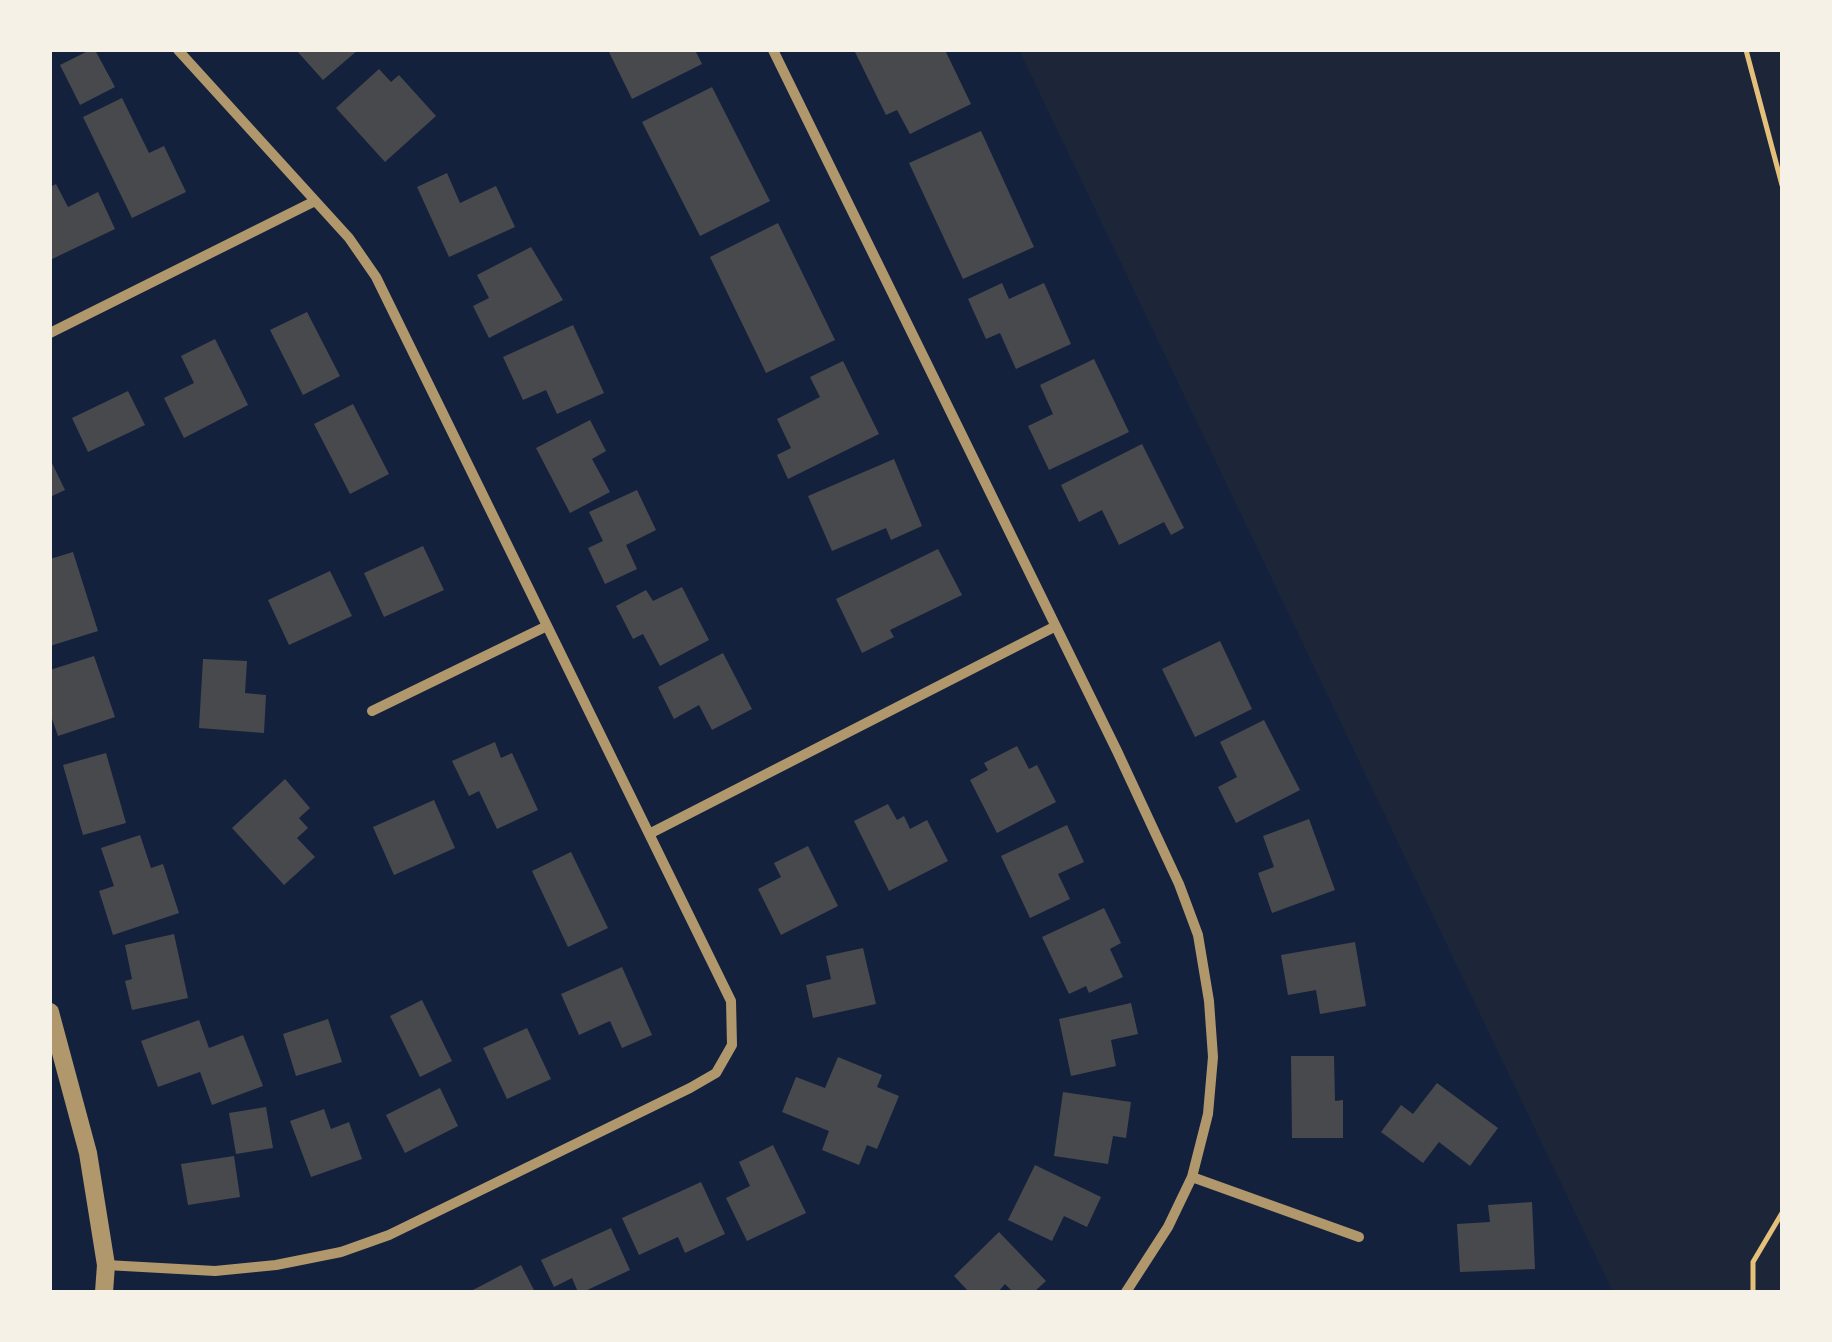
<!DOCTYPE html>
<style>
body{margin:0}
#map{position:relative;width:1832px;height:1342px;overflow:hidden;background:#14213d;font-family:Montserrat,sans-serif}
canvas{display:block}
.frame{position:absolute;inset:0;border:52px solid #f6f1e7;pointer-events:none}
</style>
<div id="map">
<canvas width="1832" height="1342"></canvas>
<div class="frame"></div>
</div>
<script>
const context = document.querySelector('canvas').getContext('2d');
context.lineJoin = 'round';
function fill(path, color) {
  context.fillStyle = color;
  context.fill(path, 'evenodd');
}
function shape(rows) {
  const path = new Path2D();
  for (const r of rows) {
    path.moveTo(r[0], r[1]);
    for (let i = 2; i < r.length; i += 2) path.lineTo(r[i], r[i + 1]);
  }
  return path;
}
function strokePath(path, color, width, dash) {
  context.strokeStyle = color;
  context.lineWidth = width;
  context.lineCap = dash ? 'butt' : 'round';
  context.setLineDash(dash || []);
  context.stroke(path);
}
fill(shape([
 [1019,50,1782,50,1782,1292,1613,1292]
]), '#1d2539');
fill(shape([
 [90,50,95,50,115,87,80,105,60,65],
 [296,50,358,50,323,80],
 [608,50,695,50,702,64,632,99],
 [854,50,945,50,971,104,910,134,897,110,886,115],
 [379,69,391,82,399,75,436,116,385,162,336,108],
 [712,87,770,201,700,236,642,122],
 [122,98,149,153,164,146,186,192,132,218,83,117],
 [981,131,1034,247,963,279,909,163],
 [447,173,460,203,496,186,515,227,449,257,417,187],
 [56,184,68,207,98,192,115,229,50,260,50,187],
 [778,223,835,340,766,373,710,257],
 [531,247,563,300,489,338,473,306,489,298,477,275],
 [1002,283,1009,299,1044,283,1071,344,1016,369,1000,333,986,339,968,299],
 [307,312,340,376,303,395,270,330],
 [573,325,604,393,557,414,546,390,523,400,503,357],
 [215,339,248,405,184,438,164,398,194,383,181,356],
 [1094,359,1129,432,1049,470,1028,426,1053,414,1040,385],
 [843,361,879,434,788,479,777,455,791,448,777,419,820,397,810,377],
 [128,391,145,425,88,452,72,418],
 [353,404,389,474,350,494,314,424],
 [590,420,606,451,592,459,610,492,570,513,536,448],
 [1142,444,1184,528,1171,535,1164,522,1119,545,1102,510,1079,522,1061,485],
 [50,459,65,490,50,497],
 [894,459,922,526,891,540,886,528,832,551,808,496],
 [637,490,656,530,626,545,637,569,605,584,588,548,603,541,589,512],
 [423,546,444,590,384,617,364,573],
 [938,549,962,595,890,630,894,637,862,653,836,599],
 [73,552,98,631,50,646,50,559],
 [330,571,352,616,289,645,268,600],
 [682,587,709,640,660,666,643,634,633,639,616,606,646,590,653,601],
 [1220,641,1252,709,1195,737,1162,669],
 [723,653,752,709,712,730,699,705,674,719,658,687],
 [94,656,115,717,58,736,50,713,50,670],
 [203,659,247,661,245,693,266,695,264,733,199,728],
 [1264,720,1300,790,1236,823,1218,787,1237,777,1220,742],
 [495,742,501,758,512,753,538,810,497,829,479,791,469,796,452,761],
 [1017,746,1029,769,1037,765,1056,802,997,833,970,780,988,770,984,763],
 [106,753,126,823,83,835,63,765],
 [285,779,310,808,299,818,308,828,297,838,315,857,284,885,232,828],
 [434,800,455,848,394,875,373,827],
 [888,804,897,820,904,816,910,829,927,820,948,861,889,891,854,821],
 [1309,819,1335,890,1272,913,1258,873,1274,867,1263,836],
 [1067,825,1084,862,1058,874,1070,899,1030,918,1001,856],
 [140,835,151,868,163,864,179,913,113,935,99,891,114,886,101,848],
 [808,846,838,906,781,935,758,889,781,877,774,863],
 [571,852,608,928,568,947,532,871],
 [1104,908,1121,943,1110,949,1123,977,1089,993,1086,986,1069,994,1042,937],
 [174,934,188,998,132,1010,125,981,132,979,125,945],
 [1355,942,1366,1006,1320,1014,1316,990,1288,995,1281,955],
 [863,948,876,1004,813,1018,806,985,831,979,826,956],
 [622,967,652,1035,622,1048,610,1021,579,1035,561,994],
 [422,1000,452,1061,420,1077,390,1016],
 [1131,1003,1138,1034,1111,1040,1116,1066,1071,1076,1059,1019],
 [328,1019,342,1062,296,1076,283,1034],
 [199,1020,209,1048,243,1035,263,1086,212,1105,200,1072,158,1087,141,1041],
 [527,1028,551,1079,507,1099,483,1048],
 [1291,1056,1334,1056,1335,1101,1343,1100,1343,1138,1292,1138],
 [838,1057,882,1075,877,1087,899,1096,877,1149,867,1145,859,1165,822,1150,829,1131,782,1112,796,1077,825,1088],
 [1437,1083,1498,1128,1470,1166,1439,1142,1423,1163,1381,1132,1401,1105,1413,1114],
 [440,1088,458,1126,405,1153,386,1115],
 [1063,1092,1131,1102,1126,1138,1113,1136,1108,1164,1054,1156],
 [266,1107,273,1148,236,1154,229,1113],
 [324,1109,331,1129,349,1122,362,1159,311,1177,290,1121],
 [773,1145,806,1213,747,1241,726,1198,750,1186,739,1162],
 [234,1156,240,1197,188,1205,181,1164],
 [1035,1165,1101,1197,1087,1227,1064,1216,1052,1241,1008,1220],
 [701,1182,725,1234,685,1253,678,1237,639,1255,622,1218],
 [1532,1202,1535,1269,1460,1272,1457,1224,1490,1222,1488,1205],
 [611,1228,630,1270,583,1292,578,1292,572,1278,554,1287,541,1260],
 [999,1232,1046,1281,1034,1292,1013,1292,1005,1284,998,1292,969,1292,954,1276],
 [521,1265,535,1292,469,1292]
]), '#48494c');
strokePath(shape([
 [1746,50,1782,185],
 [1753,1292,1753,1262,1782,1213]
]), '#e5c07b', 5);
strokePath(shape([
 [773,50,1117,751,1179,884,1198,935,1209,1001,1213,1057,1208,1114,1192,1177,1168,1227,1126,1292],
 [50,333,313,202],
 [372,711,547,626],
 [651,833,1054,627],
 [1192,1177,1359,1237],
 [106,1265,215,1271,276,1265,341,1252,389,1235,690,1088,716,1073,732,1045,731,1001,376,277,349,238,178,50]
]), '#b1986c', 10);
strokePath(shape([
 [50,1012,88,1153,106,1265,104,1292]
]), '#b1986c', 18);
</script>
